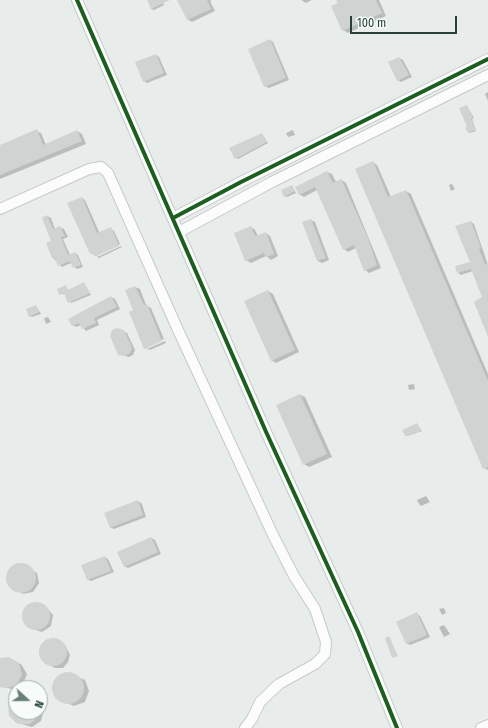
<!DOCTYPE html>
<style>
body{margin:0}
#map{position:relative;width:488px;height:728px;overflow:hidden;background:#e8edeb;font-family:"Fira Sans Condensed",sans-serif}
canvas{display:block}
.north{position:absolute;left:8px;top:680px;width:40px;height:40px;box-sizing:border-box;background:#f7fbf9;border:1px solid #a3b1ad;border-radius:50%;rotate:111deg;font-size:11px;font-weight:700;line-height:16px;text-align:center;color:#24423a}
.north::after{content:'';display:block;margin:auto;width:14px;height:18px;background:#697e78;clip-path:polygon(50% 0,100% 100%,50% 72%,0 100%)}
.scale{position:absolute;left:350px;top:16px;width:107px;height:18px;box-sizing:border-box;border:2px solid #24423a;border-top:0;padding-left:5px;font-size:12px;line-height:14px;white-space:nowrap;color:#24423a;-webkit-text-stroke:3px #f7fbf9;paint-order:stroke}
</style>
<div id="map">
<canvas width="488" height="728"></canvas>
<div class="north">N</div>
<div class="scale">100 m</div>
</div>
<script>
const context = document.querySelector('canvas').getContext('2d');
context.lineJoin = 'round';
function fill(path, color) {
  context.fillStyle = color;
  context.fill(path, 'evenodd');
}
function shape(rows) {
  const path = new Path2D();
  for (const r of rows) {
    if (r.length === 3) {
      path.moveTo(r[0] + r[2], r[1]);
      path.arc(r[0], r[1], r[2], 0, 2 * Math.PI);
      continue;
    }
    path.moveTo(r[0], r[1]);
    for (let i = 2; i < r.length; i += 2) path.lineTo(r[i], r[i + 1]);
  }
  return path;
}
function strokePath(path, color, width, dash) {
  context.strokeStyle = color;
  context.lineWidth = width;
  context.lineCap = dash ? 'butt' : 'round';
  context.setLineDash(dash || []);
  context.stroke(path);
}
fill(shape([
 [150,0,162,0,164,5,154,10,151,9],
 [179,0,212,0,210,1,215,11,192,22,187,19],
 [301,0,312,0,306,3],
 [337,0,379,0,386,16,348,33,343,30],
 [270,40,273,42,289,80,269,88,265,86],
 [156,55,159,57,167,75,147,83,144,81],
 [399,58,403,60,412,77,401,82,398,80],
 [488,92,488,101,485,94],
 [467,106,474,118,472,119,476,131,470,133,468,132],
 [293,130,295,135,288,137,286,133],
 [36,131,41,133,46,145,77,131,82,134,86,144,0,179,0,146],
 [262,134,268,143,238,159,236,158],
 [372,162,377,165,391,197,406,191,411,194,488,374,488,470,484,468],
 [327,172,332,174,336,182,341,180,346,183,381,268,369,273,365,270,356,248,348,252,344,249,317,190,304,197,299,194],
 [452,184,455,189,451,191,449,185],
 [292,186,296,193,287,197,284,196],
 [82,198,85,200,100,234,111,229,114,231,120,244,96,256,91,253],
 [47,216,51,218,55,229,60,227,64,229,68,237,63,239,70,255,75,253,78,255,83,267,77,269,71,263,62,267,53,258,53,241],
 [311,220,315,222,329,260,322,263,318,261,304,223],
 [471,222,474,224,488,265,488,335,484,298,473,271,461,275,458,273,471,262],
 [251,227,255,230,258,236,266,233,270,236,278,256,271,260,266,256,251,263,246,260],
 [121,246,122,247,99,258,97,257],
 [84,284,91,295,71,303,65,294,60,294,66,287,69,291],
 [135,287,140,289,146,305,151,308,164,339,147,346,147,349,165,341,166,343,150,350,145,348,134,310],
 [268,291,273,294,299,352,276,363,271,360],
 [111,297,115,299,120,309,97,320,99,325,86,331,81,325,76,327,73,325],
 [36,306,41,314,32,317,30,316],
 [48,317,51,322,46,324,44,318],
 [123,331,127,333,135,350,133,355,129,357,119,354],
 [414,384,415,389,409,390,408,385],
 [300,395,305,397,332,457,309,467,304,464],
 [417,424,422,431,407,436,405,435,403,430],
 [426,496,430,502,421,506,419,504,417,500],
 [138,501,142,504,146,517,114,529,110,527],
 [151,538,155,540,161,554,128,568,124,566],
 [105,557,108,559,114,572,91,581,87,579],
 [24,565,37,573,39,583,33,592,23,594,10,586,8,576,14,567],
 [34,603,45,606,53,615,51,626,42,632,27,627,23,616,25,609],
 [444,608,446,613,442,615,439,609],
 [417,614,420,616,430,637,410,645,406,643],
 [444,625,450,634,444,637,439,627],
 [51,639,65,645,70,655,68,662,63,668,55,668,44,662,40,652,44,642],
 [5,658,21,664,27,674,23,685,20,688,16,688,16,690,0,686,0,660],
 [68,673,85,680,89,691,85,702,74,706,58,699,54,688,58,677,62,674],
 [16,695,16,712,40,712,40,710,43,710,40,704,44,710,41,721,32,727,15,722,9,712,11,700]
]), '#0003');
fill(shape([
 [147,0,170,0,151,9],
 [177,0,207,0,211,9,187,20],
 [336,0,376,0,382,13,342,31,331,6,338,3],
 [270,39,286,78,264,87,248,49],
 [156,54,164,73,143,82,135,62],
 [399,57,409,75,397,81,388,62],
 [467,105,473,118,471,118,475,130,468,133,465,128,467,127,459,108],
 [37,129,43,145,77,130,82,141,0,175,0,145],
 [262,133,267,142,235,159,229,148],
 [373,161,388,197,406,190,488,381,488,467,483,469,355,169],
 [327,171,333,183,341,179,368,238,377,265,364,271,354,245,343,250,315,187,299,195,295,187],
 [292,185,295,191,284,197,281,190],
 [82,197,97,233,111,227,119,246,95,256,93,253,90,254,67,203],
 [47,215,53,229,60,226,65,236,61,237,68,255,75,252,81,265,73,268,70,261,58,266,54,257,52,258,46,243,51,241,42,218],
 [311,219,326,258,317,261,302,222],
 [471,221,481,248,479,249,485,265,488,263,488,337,474,302,482,297,471,269,457,273,455,266,470,262,455,226],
 [251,226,255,236,266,232,274,254,266,257,264,253,245,261,234,233],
 [84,282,90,293,68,303,64,293,59,295,57,289,66,285,68,290],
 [135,286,144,305,147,304,162,341,144,349,129,312,133,310,125,290],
 [268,290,295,350,271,361,244,301],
 [111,296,117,307,94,318,96,323,82,329,79,323,72,326,68,319],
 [36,305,39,312,29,317,26,309],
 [117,328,124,330,132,348,130,353,125,356,118,355,110,336,112,330],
 [300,394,327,454,303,465,276,405],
 [417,423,421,431,405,436,402,430],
 [138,500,143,515,110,528,104,513],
 [151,537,158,552,124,567,117,552],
 [105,556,111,571,87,580,81,565],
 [21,578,15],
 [36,616,14],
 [417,612,427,635,406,644,396,622],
 [389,636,398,656,392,658,385,638],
 [53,652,14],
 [9,657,19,663,22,675,16,686,4,688,0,687,0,658],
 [68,688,16],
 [16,694,16,712,40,712,36,718,30,724,18,724,9,716,8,704]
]), '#cfd4d2');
const minor = shape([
 [77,0,267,434,358,632,397,728],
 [0,209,89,169,101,167,108,173,178,330,273,535,294,576,315,609,326,642,325,654,315,664,279,684,260,702,252,719,245,728],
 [173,218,241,182,488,59],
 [179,232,272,182,488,75],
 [481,728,488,725]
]);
strokePath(minor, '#c5cac8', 12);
strokePath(minor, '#fcfcfc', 10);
strokePath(shape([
 [77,0,267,434,358,632,397,728],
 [173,218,241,182,488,59]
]), '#1b5e20', 4);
</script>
